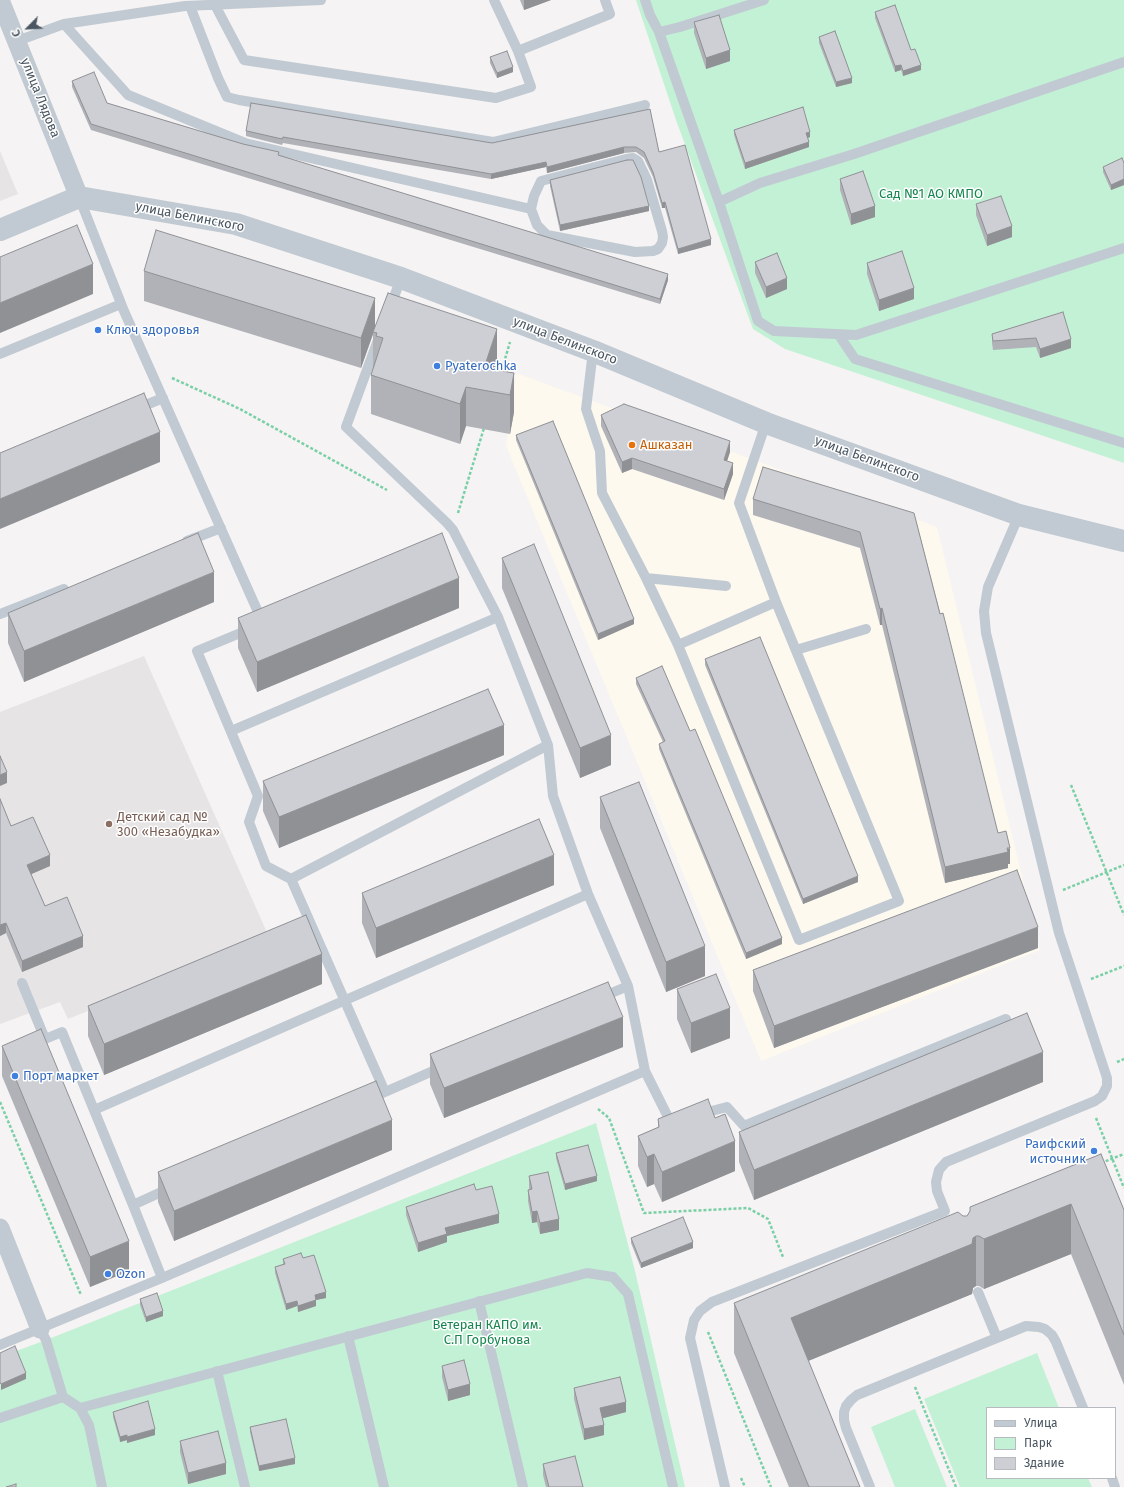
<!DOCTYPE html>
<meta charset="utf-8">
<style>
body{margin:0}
#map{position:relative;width:1124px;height:1487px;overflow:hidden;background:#f5f3f3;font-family:"Fira Sans",sans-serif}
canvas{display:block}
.legend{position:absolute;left:986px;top:1407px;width:130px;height:72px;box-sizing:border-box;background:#fff;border:1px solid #b7bbc0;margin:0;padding:5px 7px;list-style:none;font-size:12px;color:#4a5661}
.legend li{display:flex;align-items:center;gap:8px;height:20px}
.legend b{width:20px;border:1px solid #b7bbc0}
.north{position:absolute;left:8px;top:8px;width:40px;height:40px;-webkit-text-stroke:3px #fff;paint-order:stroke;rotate:246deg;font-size:11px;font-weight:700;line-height:16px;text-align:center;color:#4a5661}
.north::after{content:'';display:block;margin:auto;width:14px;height:18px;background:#4a5661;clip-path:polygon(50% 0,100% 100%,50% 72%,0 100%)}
</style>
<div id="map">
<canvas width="1124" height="1487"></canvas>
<ul class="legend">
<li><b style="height:5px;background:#c1cad2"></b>Улица</li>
<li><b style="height:11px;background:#c3f1d5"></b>Парк</li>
<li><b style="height:11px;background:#cdcfd5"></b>Здание</li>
</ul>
<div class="north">С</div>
</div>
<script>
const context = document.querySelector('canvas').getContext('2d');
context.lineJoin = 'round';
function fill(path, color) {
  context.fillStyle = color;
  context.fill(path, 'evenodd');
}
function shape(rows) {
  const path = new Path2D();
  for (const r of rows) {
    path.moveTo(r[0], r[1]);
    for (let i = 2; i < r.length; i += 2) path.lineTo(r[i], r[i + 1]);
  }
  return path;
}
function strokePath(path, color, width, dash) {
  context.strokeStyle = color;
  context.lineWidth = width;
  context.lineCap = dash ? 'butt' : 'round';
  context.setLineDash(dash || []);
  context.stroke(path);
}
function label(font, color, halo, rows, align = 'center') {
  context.font = font + ' "Fira Sans",sans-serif';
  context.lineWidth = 3;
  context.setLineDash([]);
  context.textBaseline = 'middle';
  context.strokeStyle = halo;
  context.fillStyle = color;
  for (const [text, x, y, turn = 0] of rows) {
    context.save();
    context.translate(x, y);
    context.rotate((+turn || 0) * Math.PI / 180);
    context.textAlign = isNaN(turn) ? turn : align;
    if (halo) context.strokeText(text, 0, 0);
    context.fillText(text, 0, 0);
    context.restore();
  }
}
fill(shape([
 [516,373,937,527,1040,950,761,1061,506,446]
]), '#fdf9ef');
fill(shape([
 [0,151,18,194,0,201],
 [144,656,269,937,68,1019,60,1002,0,1024,0,712]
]), '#e6e4e5');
fill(shape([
 [636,0,1124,0,1124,463,785,349,753,329,676,120],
 [596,1123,635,1271,685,1487,0,1487,0,1357,46,1340],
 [1037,1353,1059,1408,987,1408,987,1478,1088,1478,1092,1487,960,1487,924,1399],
 [915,1409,947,1487,895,1487,871,1427]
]), '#c3f1d5');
strokePath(shape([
 [501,373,510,342],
 [172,378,240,409,387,490],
 [458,513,484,428],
 [1071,785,1124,915],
 [1063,890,1124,865],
 [1091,979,1124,966],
 [1117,1062,1124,1059],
 [0,1102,81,1295],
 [598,1109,609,1118,644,1213,748,1208,768,1219,783,1257],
 [1096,1118,1124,1188],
 [1101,1163,1124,1154],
 [708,1332,771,1487],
 [915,1387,956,1487],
 [741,1478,745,1487]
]), '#7ad0a6', 2.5, [3, 2]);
strokePath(shape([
 [645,0,650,15,659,32,719,202,758,321,774,331,856,335,1124,248],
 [215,5,244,60,496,98,531,87,518,51,494,0],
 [190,6,218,78,227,97,239,100,493,142,645,105],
 [64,24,128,95,245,143,531,209,537,225,547,235,635,252,653,251,658,249,662,243,663,237,662,231,647,180,638,161,633,158,626,159,541,181,534,196,531,209],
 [659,32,680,27,764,0],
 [17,41,64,24,185,6,321,0],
 [518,51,610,14,605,0],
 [79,197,124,311,262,621],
 [719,202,760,183,854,154,1124,62],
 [390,308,401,278],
 [838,334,855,359,1124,443],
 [378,340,346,427,447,523,453,530,498,617,548,745,553,796,588,894,628,986,645,1071,670,1121,677,1119],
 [593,351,586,409,600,451,602,493,646,578],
 [0,354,121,304],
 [136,409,163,398],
 [187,541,221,528],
 [726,586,646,578,678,645,799,940,899,901,776,602,739,503,766,423],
 [0,614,64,589],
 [250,629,197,651,258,796,249,822,266,866,291,879,385,1092,369,1099],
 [678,645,776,602],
 [796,650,866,629],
 [231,731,498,617],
 [291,879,548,745],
 [22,983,45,1039],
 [602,997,628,986],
 [33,1044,62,1032,133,1205,162,1278],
 [385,1092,442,1067],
 [94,1110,588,894],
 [700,1114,727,1107,744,1126,1006,1019],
 [133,1205,170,1188],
 [978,1292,997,1338],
 [479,1301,523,1487],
 [40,1329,46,1340,63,1397],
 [348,1336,384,1487],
 [0,1345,162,1278,645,1071],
 [217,1371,245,1487],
 [80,1408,89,1425,102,1487],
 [0,1418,63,1397,80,1408,587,1273,613,1277,628,1294,673,1487],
 [1112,1478,1115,1487],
 [725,1487,690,1338,694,1320,700,1311,712,1302,945,1211,937,1191,936,1182,939,1170,946,1162,1095,1101,1102,1096,1107,1086,1107,1078,1059,933,986,633,984,611,988,587,1019,515],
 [870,1487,846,1428,844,1420,844,1412,846,1406,851,1400,857,1395,1026,1326,1039,1327,1045,1329,1052,1335,1056,1342,1083,1408]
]), '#c1cad2', 10);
strokePath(shape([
 [0,0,79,197],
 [0,1228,40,1329]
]), '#c1cad2', 19);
strokePath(shape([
 [0,230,79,197,236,224,401,278,593,351,766,423,1019,515,1124,541]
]), '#c1cad2', 22);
fill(shape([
 [520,0,551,0,524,10],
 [875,12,911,50,921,70,903,76,901,70,895,72,875,18],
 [694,22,730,61,706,69,694,33],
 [819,37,852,83,836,87,819,43],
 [490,57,513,72,497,78,490,63],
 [72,81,107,103,279,155,668,280,660,304,91,130,72,87],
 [650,109,659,152,711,245,678,254,665,208,662,208,653,177,644,158,636,152,624,153,547,173,546,167,491,179,283,143,282,145,246,136,246,131,492,143],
 [734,130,810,137,807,138,809,147,745,169,734,135],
 [1124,163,1124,185,1111,190,1103,172,1103,167],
 [840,179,875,217,851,225,840,190],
 [550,180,649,211,560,231,550,186],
 [976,204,1012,237,987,246,976,215],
 [755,262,787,289,766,298,755,273],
 [867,263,914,299,879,311,867,274],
 [144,271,375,327,497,368,496,370,514,373,514,412,510,434,466,426,460,444,371,414,371,375,373,368,373,334,361,368,144,301],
 [1063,312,1071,348,1040,358,1036,347,993,350,992,343,992,334],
 [601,415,730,452,727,461,733,474,724,500,632,469,622,473,601,426],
 [516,435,634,624,598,640,516,440],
 [753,499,914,513,998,833,1010,864,1008,864,1008,868,945,883,882,625,880,625,860,548,753,515],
 [502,558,611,765,580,778,502,588],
 [214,602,24,682,8,643,8,613],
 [459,608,257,692,238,648,238,618],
 [705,659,858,882,803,904,705,665],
 [636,678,690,731,782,944,746,959,659,749,659,744,663,742,636,684],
 [504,755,279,848,263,811,263,781],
 [600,797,705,976,666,992,600,828],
 [11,826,50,866,31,874,45,906,83,947,22,972,6,933,0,936],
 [554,885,376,958,362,923,362,893],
 [1038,948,774,1048,753,991,753,970],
 [322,984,104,1075,88,1036,88,1006],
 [677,989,730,1038,691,1053,677,1019],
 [2,1046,129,1271,90,1287,2,1076],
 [623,1047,444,1118,430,1084,430,1054],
 [1043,1082,754,1200,739,1162,739,1132],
 [658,1119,735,1171,662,1202,654,1184,647,1187,638,1166,638,1136,658,1127],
 [392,1150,174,1241,158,1202,158,1172],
 [556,1153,597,1181,565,1190,556,1158],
 [1101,1154,1124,1210,1124,1385,1071,1254,984,1289,979,1286,976,1286,973,1288,972,1294,808,1361,860,1487,789,1487,734,1353,734,1303,963,1216,967,1216,970,1212,970,1207],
 [529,1176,559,1230,540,1234,537,1222,532,1223,528,1201,528,1190,529,1190],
 [476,1190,499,1223,447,1236,447,1242,418,1252,406,1215,406,1207],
 [631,1238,693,1248,641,1268,631,1243],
 [283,1259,326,1298,316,1300,316,1306,298,1312,297,1306,286,1310,275,1273,275,1267,283,1264],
 [140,1299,163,1316,146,1322,140,1305],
 [442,1366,470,1395,448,1401,442,1377],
 [574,1388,626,1412,603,1418,604,1435,584,1440,574,1399],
 [113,1412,155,1435,127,1443,127,1440,120,1442,113,1417],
 [250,1427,295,1464,259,1471,250,1432],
 [180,1441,226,1474,188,1484,180,1452],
 [543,1464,583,1487,546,1487,543,1475]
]), '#b0b2b7');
fill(shape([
 [524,0,551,0,524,10],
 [730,50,730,61,706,69,706,58],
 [901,65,901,70,895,72,895,66],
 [921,65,921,70,903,76,903,71],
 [513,67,513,72,497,78,497,73],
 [852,78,852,83,836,87,836,82],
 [810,132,810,137,806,139,806,133],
 [809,142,809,147,745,169,745,163],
 [624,147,624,153,547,173,547,167],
 [546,162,546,167,491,179,491,174],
 [1124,179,1124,185,1111,190,1111,185],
 [665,202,665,208,662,208,662,203],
 [649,206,649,211,560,231,560,225],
 [875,206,875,217,851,225,851,214],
 [1012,226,1012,237,987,246,987,235],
 [711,239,711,245,678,254,678,249],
 [93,264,93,294,0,333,0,303],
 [668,274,668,280,660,304,660,299],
 [787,278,787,289,766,298,766,287],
 [914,288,914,299,879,311,879,300],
 [375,298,375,328,373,332,373,334,361,368,361,338],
 [497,329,497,368,489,391,484,368],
 [1071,339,1071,348,1040,358,1040,349],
 [514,373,514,412,510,434,510,395],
 [466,387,466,426,460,444,460,404],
 [160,432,160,462,0,529,0,499],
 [730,441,730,452,724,470,724,460],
 [632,458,632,469,622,473,622,462],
 [733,463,733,474,724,500,724,489],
 [214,572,214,602,24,682,24,651],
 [459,578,459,608,257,692,257,662],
 [882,608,882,625,880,625,880,609],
 [634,619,634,624,598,640,598,634],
 [504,725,504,755,279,848,279,817],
 [611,735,611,765,580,778,580,748],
 [7,772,7,783,0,786,0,775],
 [1010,848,1010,864,1008,864,1008,868,945,883,945,867],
 [50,855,50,866,27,876,27,865],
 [554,855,554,885,376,958,376,928],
 [858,876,858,882,803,904,803,899],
 [6,923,6,933,0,936,0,925],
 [1038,927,1038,948,774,1048,774,1026],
 [83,936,83,947,22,972,22,961],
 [782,938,782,944,746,959,746,953],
 [705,946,705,976,666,992,666,962],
 [322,954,322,984,104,1075,104,1044],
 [730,1008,730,1038,691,1053,691,1023],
 [623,1017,623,1047,444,1118,444,1088],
 [1043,1052,1043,1082,754,1200,754,1170],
 [392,1120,392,1150,174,1241,174,1211],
 [735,1141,735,1171,662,1202,662,1172],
 [654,1154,654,1184,647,1187,647,1157],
 [597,1176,597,1181,565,1190,565,1184],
 [1071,1204,1071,1254,984,1289,984,1239],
 [537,1211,537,1222,532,1223,532,1212],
 [499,1214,499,1223,447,1236,447,1242,418,1252,418,1243,445,1228],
 [559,1219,559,1230,540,1234,540,1223],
 [976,1236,976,1286,973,1288,972,1294,791,1368,791,1318,973,1238],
 [129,1241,129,1271,90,1287,90,1257],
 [693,1242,693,1248,641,1268,641,1263],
 [326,1292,326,1298,316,1300,316,1306,298,1312,298,1306,315,1295],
 [297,1301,297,1306,286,1310,286,1304],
 [163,1311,163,1316,146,1322,146,1317],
 [26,1373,26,1379,1,1390,1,1384],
 [470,1384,470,1395,448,1401,448,1390],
 [626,1402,626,1412,600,1419,600,1408],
 [604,1425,604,1435,584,1440,584,1429],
 [155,1429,155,1435,127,1443,127,1437],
 [127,1435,127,1440,120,1442,120,1437],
 [295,1458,295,1464,259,1471,259,1466],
 [226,1463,226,1474,188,1484,188,1473]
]), '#909195');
const building = shape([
 [895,5,911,50,915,49,921,65,903,71,901,65,895,66,875,12,895,5],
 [719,15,730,50,706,58,694,22,719,15],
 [835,31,852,78,836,82,819,37,835,31],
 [507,51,513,67,497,73,490,57,507,51],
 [94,72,107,103,243,144,279,152,278,155,668,274,660,299,91,124,72,81,94,72],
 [251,103,492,143,650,109,659,152,685,145,711,239,678,249,665,202,662,203,653,172,644,152,636,147,624,147,547,167,546,162,491,174,283,137,282,139,247,131,246,131,251,103],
 [803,107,810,132,806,133,809,142,745,163,734,130,803,107],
 [1122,158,1124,163,1124,179,1111,185,1103,167,1122,158],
 [627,160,633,160,641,177,649,206,560,225,550,180,627,160],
 [863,171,875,206,851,214,840,179,863,171],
 [1001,196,1012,226,987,235,976,204,1001,196],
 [77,225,93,264,0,303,0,257,77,225],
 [156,230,375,298,361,338,144,271,156,230],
 [902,251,914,288,879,300,867,263,902,251],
 [777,253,787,278,766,287,755,262,777,253],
 [388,293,497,329,484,368,514,373,510,395,466,387,460,404,371,375,383,338,376,336,377,333,373,332,388,293],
 [1063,312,1071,339,1040,349,1036,338,993,341,992,334,1063,312],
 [144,393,160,432,0,499,0,453,144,393],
 [624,404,730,441,724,460,733,463,724,489,632,458,622,462,601,415,624,404],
 [553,421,634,619,598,634,516,435,553,421],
 [763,467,914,513,940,614,943,613,998,833,1006,831,1010,848,1007,848,1008,852,945,867,882,608,880,609,860,532,753,499,763,467],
 [198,533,214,572,24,651,8,613,198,533],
 [442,533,459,578,257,662,238,618,442,533],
 [534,544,611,735,580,748,502,558,534,544],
 [760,637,858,876,803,899,705,659,760,637],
 [662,666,690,731,695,729,782,938,746,953,659,744,665,741,636,678,662,666],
 [488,689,504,725,279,817,263,781,488,689],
 [0,756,7,772,0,775,0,756],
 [639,782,705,946,666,962,600,797,639,782],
 [0,799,11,826,33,817,50,855,27,865,45,906,67,897,83,936,22,961,6,923,0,925,0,799],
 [539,819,554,855,376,928,362,893,539,819],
 [1017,870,1038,927,774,1026,753,970,1017,870],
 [306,915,322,954,104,1044,88,1006,306,915],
 [716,974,730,1008,691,1023,677,989,716,974],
 [608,982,623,1017,444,1088,430,1054,608,982],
 [1027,1013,1043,1052,754,1170,739,1132,1027,1013],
 [41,1029,129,1241,90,1257,2,1046,41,1029],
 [376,1081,392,1120,174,1211,158,1172,376,1081],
 [708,1099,715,1118,725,1114,735,1141,662,1172,654,1154,647,1157,638,1136,659,1127,658,1119,708,1099],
 [588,1145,597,1176,565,1184,556,1153,588,1145],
 [1101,1154,1124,1210,1124,1335,1071,1204,984,1239,979,1236,976,1236,973,1238,972,1244,791,1318,860,1487,809,1487,734,1303,958,1212,963,1216,967,1216,970,1211,970,1207,1101,1154],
 [548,1172,559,1219,540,1223,537,1211,532,1212,528,1190,532,1189,529,1176,548,1172],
 [474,1184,476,1190,492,1186,499,1214,445,1228,447,1234,418,1243,406,1207,474,1184],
 [683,1217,693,1242,641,1263,631,1238,683,1217],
 [301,1253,303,1258,314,1255,326,1292,315,1295,316,1300,298,1306,297,1301,286,1304,275,1267,285,1264,283,1259,301,1253],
 [157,1293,163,1311,146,1317,140,1299,157,1293],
 [15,1346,26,1373,1,1384,0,1382,0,1353,15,1346],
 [464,1360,470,1384,448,1390,442,1366,464,1360],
 [620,1377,626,1402,600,1408,604,1425,584,1429,574,1388,620,1377],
 [148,1401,155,1429,127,1437,127,1435,120,1437,113,1412,148,1401],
 [286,1419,295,1458,259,1466,250,1427,286,1419],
 [218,1431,226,1463,188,1473,180,1441,218,1431],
 [575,1456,583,1487,549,1487,543,1464,575,1456],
 [16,1484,16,1487,6,1487,16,1484]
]);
fill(building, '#cdcfd5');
strokePath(building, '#909195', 1);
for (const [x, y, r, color] of [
 [98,330,4,"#3f7fe0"],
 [437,366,4,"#3f7fe0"],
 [632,445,4,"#e8710a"],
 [109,824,4,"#8d6e63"],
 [15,1076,4,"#3f7fe0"],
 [1094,1151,4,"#3f7fe0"],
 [108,1274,4,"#3f7fe0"]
]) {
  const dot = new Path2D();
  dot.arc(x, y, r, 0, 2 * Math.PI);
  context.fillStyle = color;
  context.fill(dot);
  strokePath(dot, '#fff', 1.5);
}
label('13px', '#4a5661', '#fff', [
 ["улица Лядова",40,98,68],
 ["улица Белинского",190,217,11],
 ["улица Белинского",565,341,21],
 ["улица Белинского",867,459,20]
]);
label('13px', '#17864f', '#fff', [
 ["Сад №1 АО КМПО",931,194],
 ["Ветеран КАПО им.",487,1325],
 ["С.П Горбунова",487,1340]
]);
label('13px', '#366cbe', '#fff', [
 ["Ключ здоровья",106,330],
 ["Pyaterochka",445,366],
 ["Порт маркет",23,1076],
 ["Раифский",1086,1144,"right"],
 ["источник",1086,1159,"right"],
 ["Ozon",116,1274]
], 'left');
label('13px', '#c56008', '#fff', [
 ["Ашказан",640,445]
], 'left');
label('13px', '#785e54', '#fff', [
 ["Детский сад №",117,817],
 ["300 «Незабудка»",117,832]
], 'left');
</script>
